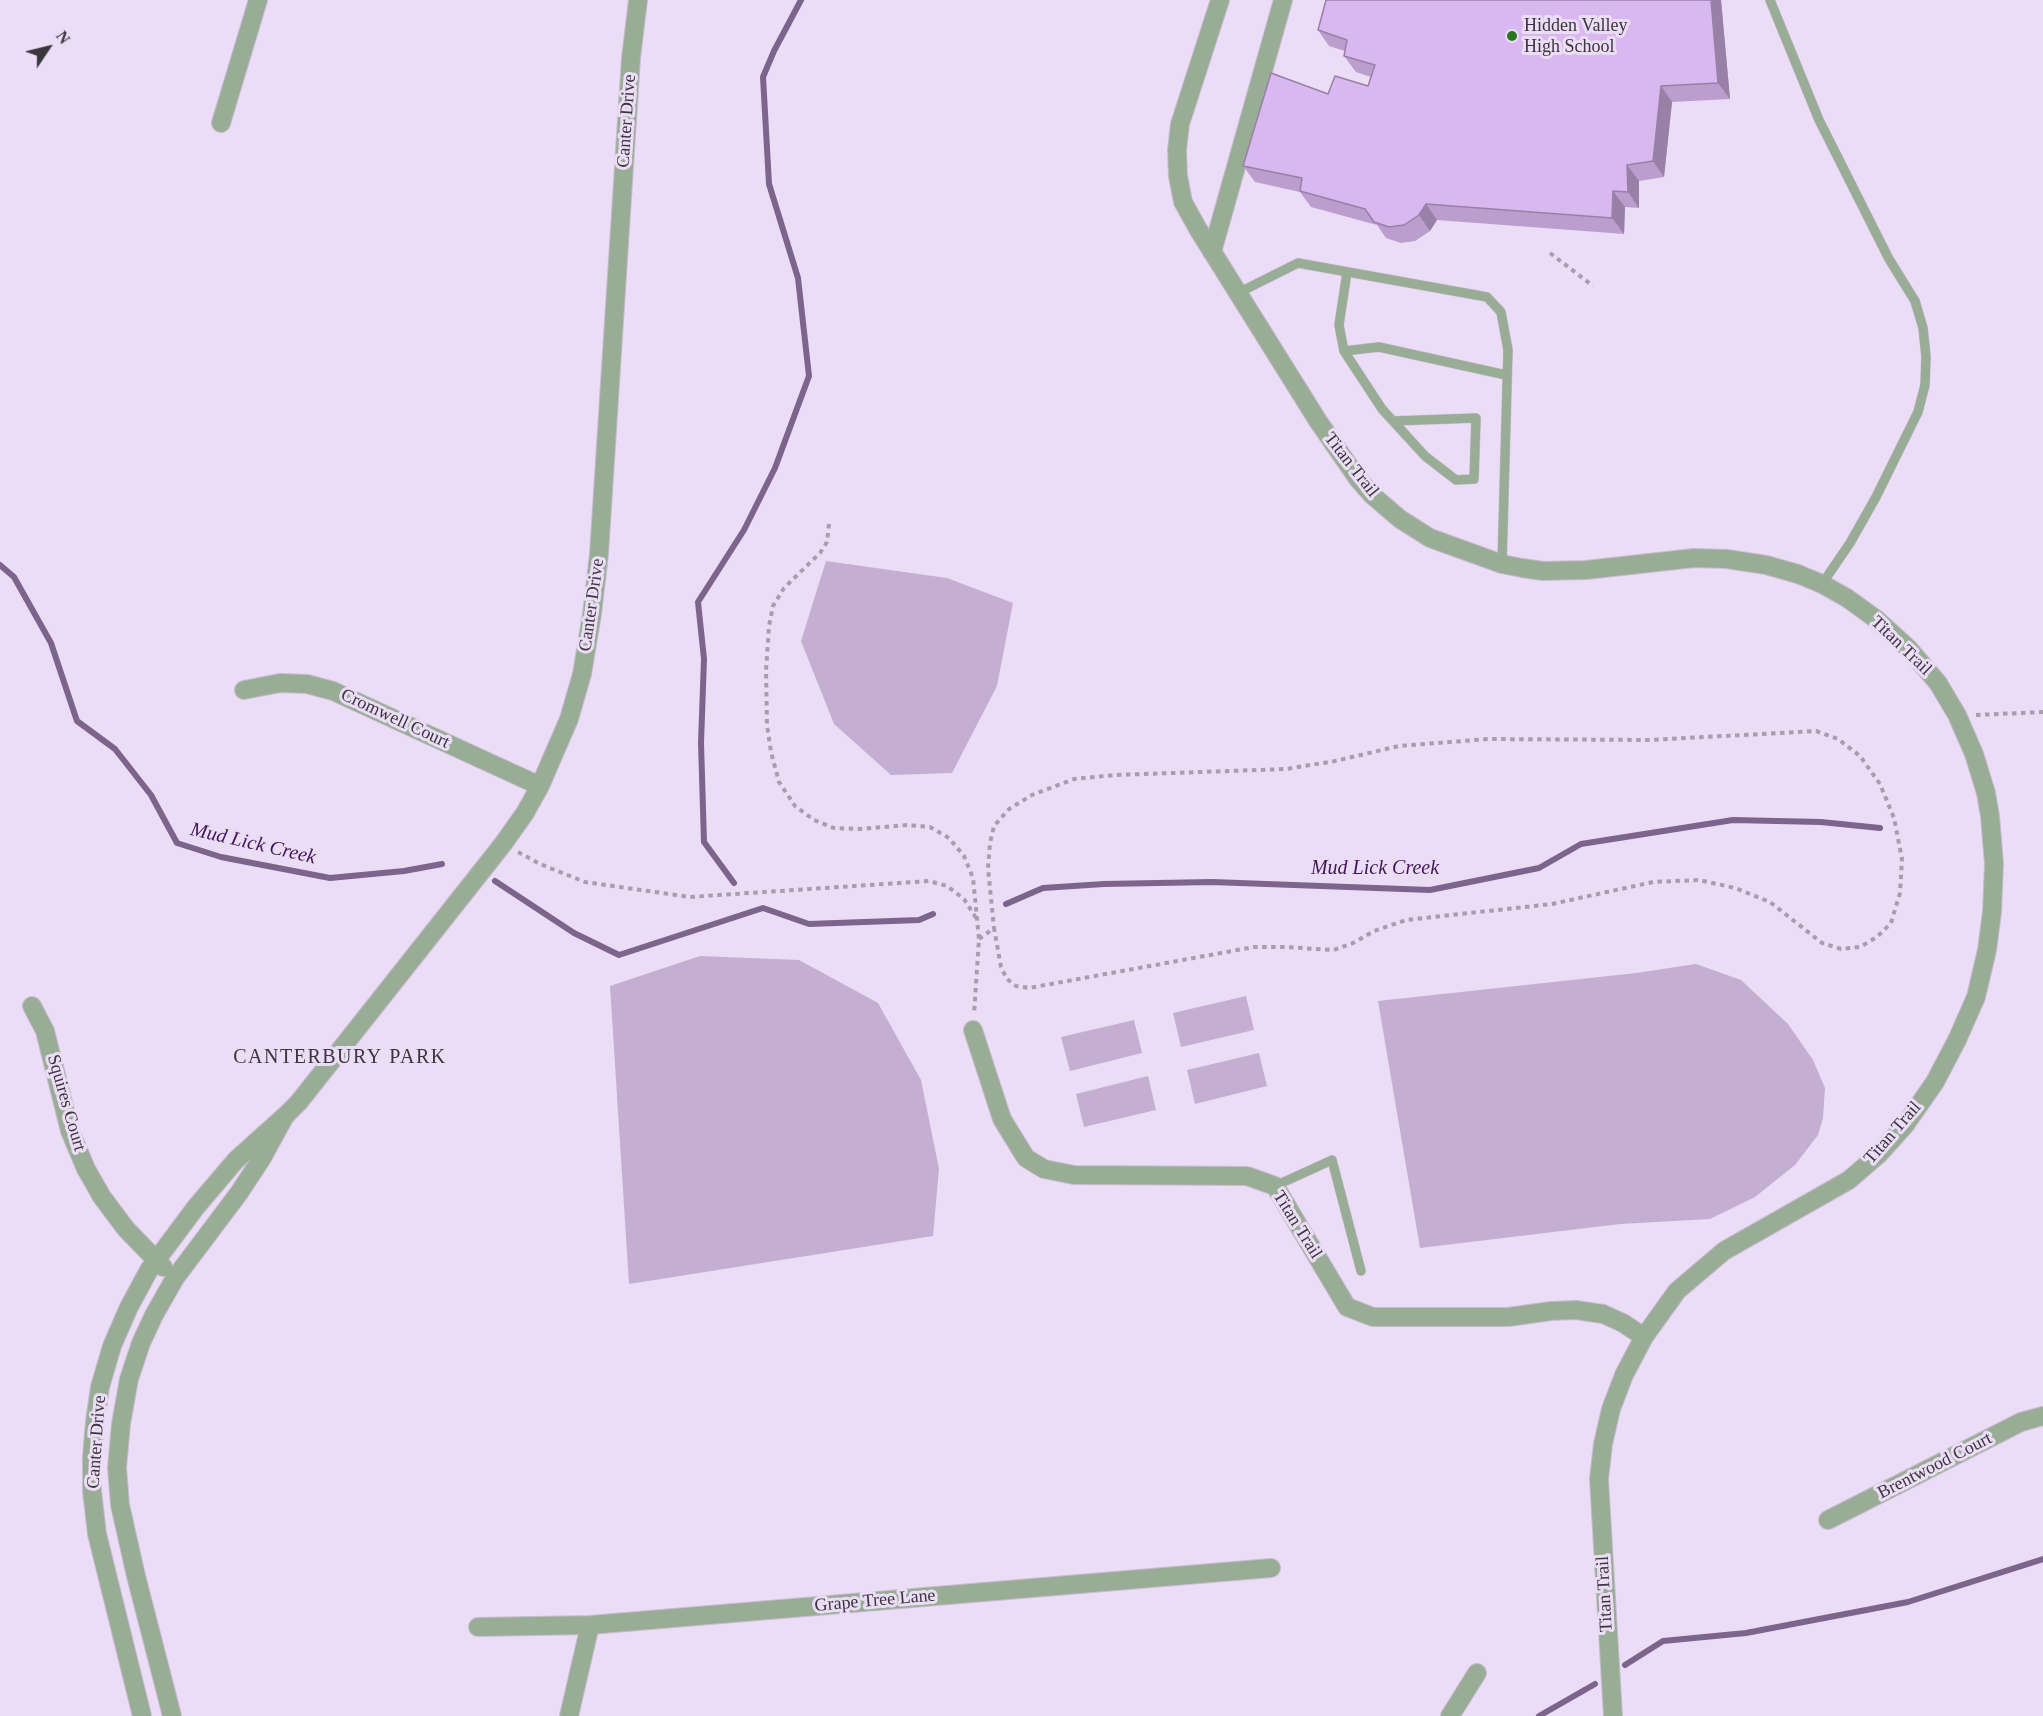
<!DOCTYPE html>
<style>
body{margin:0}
#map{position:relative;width:2043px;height:1716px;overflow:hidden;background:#ebddf5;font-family:Georgia,serif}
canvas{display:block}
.north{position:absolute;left:18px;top:18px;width:60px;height:60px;-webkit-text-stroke:4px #ebddf5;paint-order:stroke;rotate:55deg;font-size:16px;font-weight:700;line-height:24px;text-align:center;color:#3b353e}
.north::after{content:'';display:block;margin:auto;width:21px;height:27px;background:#3b353e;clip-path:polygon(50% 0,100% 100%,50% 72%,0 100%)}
</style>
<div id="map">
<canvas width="2043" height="1716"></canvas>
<div class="north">N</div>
</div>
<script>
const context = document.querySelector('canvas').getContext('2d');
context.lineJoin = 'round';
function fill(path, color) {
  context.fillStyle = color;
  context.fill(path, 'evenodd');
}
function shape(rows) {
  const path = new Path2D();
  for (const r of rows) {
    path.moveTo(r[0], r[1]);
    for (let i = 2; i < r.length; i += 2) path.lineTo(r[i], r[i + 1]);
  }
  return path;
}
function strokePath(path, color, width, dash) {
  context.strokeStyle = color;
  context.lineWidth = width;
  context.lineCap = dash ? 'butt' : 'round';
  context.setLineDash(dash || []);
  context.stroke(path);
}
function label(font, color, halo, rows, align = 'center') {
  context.font = font + ' Georgia,serif';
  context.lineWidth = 6;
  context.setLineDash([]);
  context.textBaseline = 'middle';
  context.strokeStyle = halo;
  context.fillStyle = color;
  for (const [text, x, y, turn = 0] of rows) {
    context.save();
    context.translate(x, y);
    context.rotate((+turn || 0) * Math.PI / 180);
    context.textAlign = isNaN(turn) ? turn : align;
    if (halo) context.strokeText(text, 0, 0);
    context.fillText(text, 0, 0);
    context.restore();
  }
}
fill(shape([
 [826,561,947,578,1013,603,997,686,952,773,891,775,834,724,801,641],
 [700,956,799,960,878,1003,921,1080,939,1169,933,1236,629,1284,610,986],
 [1696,964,1741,980,1788,1024,1813,1060,1825,1088,1823,1118,1818,1135,1795,1165,1755,1197,1710,1219,1620,1224,1420,1248,1378,1001,1636,973],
 [1246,996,1254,1030,1181,1047,1173,1013],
 [1134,1020,1142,1053,1070,1071,1061,1037],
 [1259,1053,1267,1086,1195,1104,1187,1070],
 [1148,1076,1156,1110,1084,1127,1076,1094]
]), '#c4afd2');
strokePath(shape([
 [0,565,14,577,51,643,77,721,115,749,151,795,177,843,221,857,330,878,404,871,442,864],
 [495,881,574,933,619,955,763,908,809,924,919,920,933,914],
 [734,883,704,842,701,743,704,659,698,602,744,530,775,468,809,376,798,278,769,184,763,77,774,51,801,0],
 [1006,904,1043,888,1104,884,1212,882,1430,890,1539,868,1581,844,1733,820,1821,822,1880,828],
 [1625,1665,1663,1641,1746,1633,1908,1602,2043,1559],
 [1539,1716,1595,1684]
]), '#7c648c', 6);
const lane = shape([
 [1770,0,1819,120,1889,259,1915,301,1923,328,1926,357,1925,385,1918,412,1876,497,1850,543,1822,584],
 [1347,272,1339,325,1344,351,1382,409,1393,421,1425,456,1456,480,1474,479,1476,418,1393,421],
 [1238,293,1298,263,1487,297,1501,312,1508,350,1502,564],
 [1344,351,1379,347,1506,375],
 [1275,1186,1332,1160,1361,1271]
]);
const street = shape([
 [1220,0,1180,124,1177,150,1178,176,1183,202,1198,229,1318,421,1358,479,1372,495,1400,519,1430,538,1502,564,1522,568,1543,571,1586,570,1694,558,1727,559,1766,565,1798,574,1822,584,1847,598,1876,619,1909,649,1938,683,1957,715,1974,754,1986,793,1990,816,1994,864,1992,912,1987,950,1976,997,1957,1040,1935,1082,1905,1125,1879,1154,1849,1180,1724,1251,1677,1291,1644,1337,1624,1375,1611,1409,1603,1444,1599,1479,1613,1716],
 [221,123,258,0],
 [1212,252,1283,0],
 [244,690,280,683,307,684,333,691,540,786],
 [32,1006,45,1031,70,1131,86,1169,102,1197,126,1229,163,1267],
 [973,1030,1002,1119,1026,1158,1044,1169,1074,1175,1247,1176,1275,1186,1347,1307,1373,1317,1508,1317,1551,1311,1576,1310,1603,1314,1623,1323,1644,1337],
 [285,1116,299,1102,503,844,525,813,540,786,569,719,582,674,592,614,599,554,631,58,638,0],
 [1828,1520,2021,1422,2043,1416],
 [478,1627,590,1625,1271,1568],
 [142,1716,97,1534,92,1491,92,1456,95,1421,100,1387,112,1346,129,1307,149,1270,196,1207,236,1160,285,1116,262,1158,239,1193,175,1278,154,1315,141,1343,129,1379,121,1424,117,1468,120,1505,136,1576,172,1716],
 [569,1716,590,1625],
 [1450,1716,1477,1673]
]);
strokePath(lane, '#c8bbd0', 10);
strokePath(street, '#c8bbd0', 20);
strokePath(shape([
 [1550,253,1593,286],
 [829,524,827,542,820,553,784,588,773,606,769,626,766,671,767,725,771,752,779,782,795,806,814,820,834,828,860,829,907,825,930,827,949,838,964,856,973,878,979,939,974,1014],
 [1976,715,2043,712],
 [518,852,540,864,585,882,690,897,929,881,947,886,964,899,976,918],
 [979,939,994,928,1001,967,1007,979,1016,986,1029,988,1254,947,1284,947,1334,950,1353,943,1374,931,1406,920,1552,904,1653,882,1699,880,1735,888,1770,902,1822,943,1841,949,1860,947,1877,937,1891,923,1900,893,1902,859,1894,818,1880,784,1860,756,1838,739,1816,731,1650,740,1488,739,1399,746,1335,761,1286,769,1115,775,1074,779,1032,795,1009,809,994,826,990,843,988,868,994,928]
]), '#a89daf', 4, [4.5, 4.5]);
strokePath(lane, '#99ad96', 9);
strokePath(street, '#99ad96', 18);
fill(shape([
 [1326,0,1721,0,1730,99,1672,102,1664,177,1639,181,1639,208,1625,207,1624,234,1437,220,1430,231,1415,241,1401,243,1386,238,1377,225,1311,207,1300,192,1255,182,1243,166,1328,94,1368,86,1371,77,1356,72,1344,56,1345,51,1329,46,1318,30]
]), '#bb9dce');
fill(shape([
 [1711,0,1721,0,1730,99,1718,83],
 [1661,86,1672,102,1664,177,1653,161],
 [1627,165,1639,181,1639,208,1628,192],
 [1613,191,1625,207,1624,234,1612,218],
 [1426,204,1437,220,1430,231,1419,215]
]), '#9880a7');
const building = shape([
 [1326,0,1711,0,1718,83,1661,86,1653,161,1627,165,1628,192,1613,191,1612,218,1426,204,1419,215,1404,225,1389,227,1374,222,1365,209,1300,191,1302,178,1243,166,1271,73,1328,94,1335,76,1368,86,1375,65,1344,56,1347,40,1318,30,1326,0]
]);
fill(building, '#d9b7ef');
strokePath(building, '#9880a7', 1.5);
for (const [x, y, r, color] of [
 [1512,36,6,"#26761e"]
]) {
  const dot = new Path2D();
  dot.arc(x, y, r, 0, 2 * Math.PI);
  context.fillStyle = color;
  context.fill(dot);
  strokePath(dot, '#ebddf5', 2);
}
label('18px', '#3b353e', '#ebddf5', [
 ["Hidden Valley",1524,26],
 ["High School",1524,47]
], 'left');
label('18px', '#3b353e', '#ebddf5', [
 ["Canter Drive",627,121,-86],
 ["Titan Trail",1351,465,52],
 ["Canter Drive",592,605,-82],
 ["Titan Trail",1901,646,44],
 ["Cromwell Court",395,719,25],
 ["Squires Court",66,1103,74],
 ["Titan Trail",1893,1133,-49],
 ["Titan Trail",1297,1225,58],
 ["Canter Drive",97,1442,-86],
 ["Brentwood Court",1935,1466,-27],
 ["Titan Trail",1605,1594,-93],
 ["Grape Tree Lane",875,1601,-5]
]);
label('italic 20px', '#411657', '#ebddf5', [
 ["Mud Lick Creek",253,844,13],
 ["Mud Lick Creek",1375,869]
]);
context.letterSpacing = '1.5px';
label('20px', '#3b353e', '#ebddf5', [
 ["CANTERBURY PARK",340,1058]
]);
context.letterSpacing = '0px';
</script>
